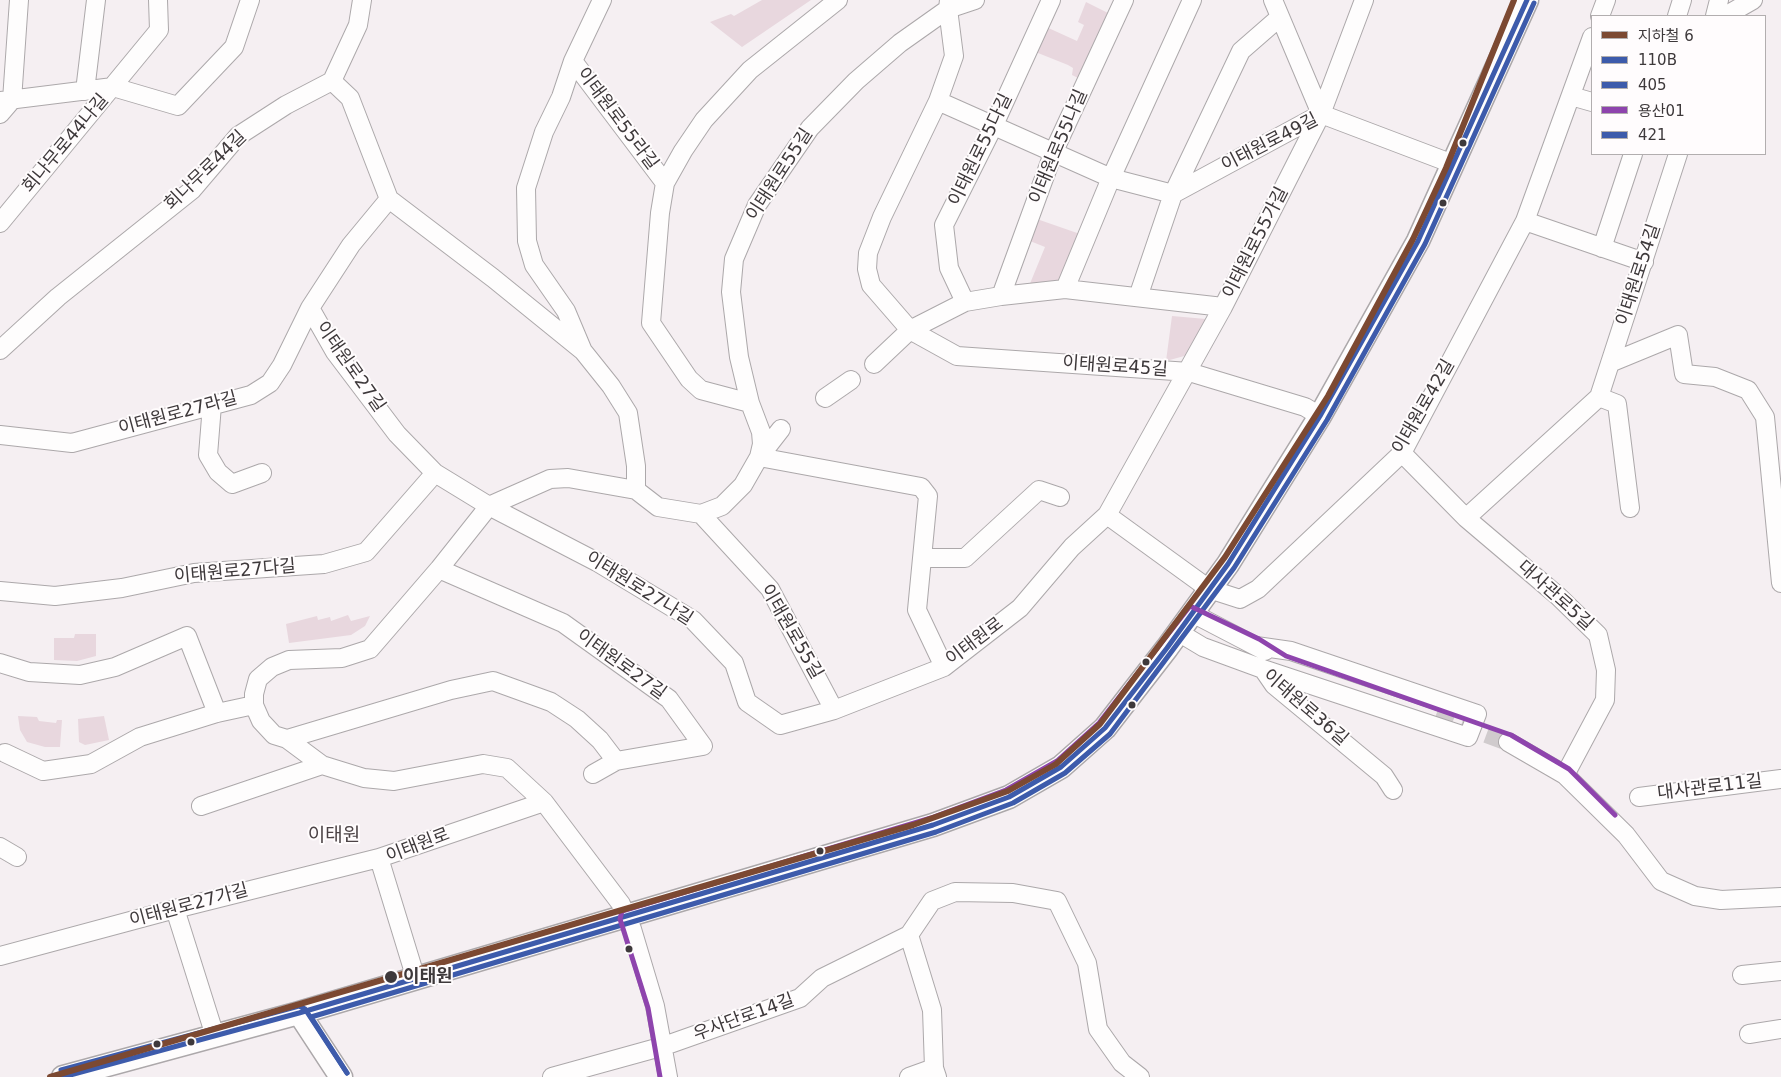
<!DOCTYPE html>
<meta charset="utf-8">
<style>
body{margin:0}
#map{position:relative;width:1781px;height:1077px;overflow:hidden;background:#f5eff2;font-family:"DejaVu Sans","Noto Sans KR",sans-serif}
canvas{display:block}
.legend{position:absolute;left:1591px;top:15px;width:175px;height:140px;box-sizing:border-box;background:#fffcfd;border:1px solid #b2aeaf;margin:0;padding:6px 9px;list-style:none;font-size:15px;color:#3e393b}
.legend li{display:flex;align-items:center;gap:10px;height:25px}
.legend b{width:25px;border:1px solid #b2aeaf}
</style>
<div id="map">
<canvas width="1781" height="1077"></canvas>
<ul class="legend">
<li><b style="height:6px;background:#7c4932"></b>지하철 6</li>
<li><b style="height:6px;background:#3d5bab"></b>110B</li>
<li><b style="height:6px;background:#3d5bab"></b>405</li>
<li><b style="height:6px;background:#8e44ad"></b>용산01</li>
<li><b style="height:6px;background:#3d5bab"></b>421</li>
</ul>
</div>
<script>
const context = document.querySelector('canvas').getContext('2d');
context.lineJoin = 'round';
function fill(path, color) {
  context.fillStyle = color;
  context.fill(path, 'evenodd');
}
function shape(rows) {
  const path = new Path2D();
  for (const r of rows) {
    path.moveTo(r[0], r[1]);
    for (let i = 2; i < r.length; i += 2) path.lineTo(r[i], r[i + 1]);
  }
  return path;
}
function strokePath(path, color, width, dash) {
  context.strokeStyle = color;
  context.lineWidth = width;
  context.lineCap = dash ? 'butt' : 'round';
  context.setLineDash(dash || []);
  context.stroke(path);
}
function label(font, color, halo, rows, align = 'center') {
  context.font = font + ' "DejaVu Sans","Noto Sans KR",sans-serif';
  context.lineWidth = 4;
  context.setLineDash([]);
  context.textBaseline = 'middle';
  context.strokeStyle = halo;
  context.fillStyle = color;
  for (const [text, x, y, turn = 0] of rows) {
    context.save();
    context.translate(x, y);
    context.rotate((+turn || 0) * Math.PI / 180);
    context.textAlign = isNaN(turn) ? turn : align;
    if (halo) context.strokeText(text, 0, 0);
    context.fillText(text, 0, 0);
    context.restore();
  }
}
fill(shape([
 [762,0,811,0,742,47,710,22,731,14,734,16],
 [1086,2,1110,14,1080,79,1072,75,1073,68,1068,65,1033,51,1044,26,1077,41,1084,25,1078,22],
 [1034,218,1080,234,1059,285,1029,286,1045,247,1025,239],
 [1172,316,1206,319,1205,327,1188,355,1166,361],
 [348,615,351,621,370,616,365,626,351,635,289,643,286,624,317,616,318,620,330,617,331,621],
 [75,634,96,634,96,656,77,661,54,660,54,638,74,638],
 [18,716,37,717,39,721,56,723,57,720,62,720,60,747,45,747,27,742,20,730],
 [104,716,109,740,85,745,79,742,78,719]
]), '#e8d7de');
strokePath(shape([
 [1436,715,1508,742]
]), '#d0cbcd', 18, [18, 9]);
const minor = shape([
 [949,0,948,9,954,56,938,101,882,217,868,253,867,269,871,285,910,330,957,356,1189,372,1305,407,1320,416],
 [1273,0,1321,114],
 [1600,16,1606,0],
 [1677,16,1682,0],
 [1715,16,1719,0],
 [1725,16,1753,0],
 [573,61,665,183],
 [332,81,350,98,389,199,351,245,310,308,335,352,397,434,435,473,489,506,439,569,370,649,342,658,289,660,272,667,258,679,254,694,254,705,261,721,274,735,287,739,322,765,364,778,394,781,483,764,507,768,544,802,621,904,632,929,655,1006,668,1077],
 [85,91,96,0],
 [1571,96,1592,102],
 [0,101,113,87,178,106,234,47,250,0],
 [938,101,1111,178,1173,194,1321,114,1453,164],
 [0,114,12,100,19,0],
 [389,199,493,278,583,351,611,386,628,413,636,466,636,490],
 [1525,221,1644,262],
 [0,223,159,30,158,0],
 [1602,248,1633,154],
 [1065,289,1111,178,1192,0],
 [1001,296,1054,151,1124,0],
 [1138,297,1173,194,1241,51,1280,17],
 [965,302,949,268,944,225,993,127,1051,0],
 [582,349,566,311,534,265,527,241,526,188,544,132,561,97,573,61,602,0],
 [0,350,58,297,192,190,238,136,286,105,332,81,358,25,362,0],
 [1610,363,1678,335,1684,374,1715,377,1748,390,1765,417,1781,583],
 [874,364,910,330,965,302,1001,296,1065,289,1223,307],
 [1599,397,1617,404,1630,508],
 [825,398,851,380],
 [750,403,701,390,689,379,651,323,660,213,665,183,683,151,704,120,750,70,838,0],
 [212,405,208,455,218,472,232,484,262,473],
 [0,435,72,443,251,395,270,383,282,365,310,308],
 [1402,453,1466,518,1558,596,1598,635,1606,670,1605,700,1565,775],
 [760,456,781,429],
 [759,457,921,487,928,496,917,610,944,667],
 [489,506,597,562,693,620,734,663,747,702,780,725,834,710,944,667,1020,608,1072,547,1107,515,1223,307,1321,114,1364,0],
 [489,506,550,479,568,478,636,490,658,507,701,514,770,589,834,710],
 [701,514,722,506,743,485,759,457,762,444,761,432,750,403,739,357,731,292,734,259,757,205,810,128,856,81,900,43,948,9,975,0],
 [1107,515,1209,589,1240,599,1258,589,1402,453,1525,221,1592,37],
 [1466,518,1599,397,1678,154],
 [922,558,965,558,1039,490,1060,497],
 [439,569,563,623,669,699,703,746,616,761,593,774],
 [0,591,55,596,122,588,194,573,324,564,366,552,435,473],
 [1192,613,1265,651],
 [1178,632,1203,647,1263,669,1468,737,1477,714,1291,651,1256,646],
 [0,663,29,672,80,675,115,667,187,636,217,713],
 [1263,669,1274,685,1384,776,1393,790],
 [287,739,451,690,493,681,551,702,577,719,600,740,616,761],
 [1508,742,1565,775,1626,835,1661,881,1695,896,1721,900,1781,897],
 [5,753,43,771,91,764,140,737,217,713,254,705],
 [1639,797,1781,779],
 [201,806,322,765],
 [0,847,17,857],
 [175,909,215,1036],
 [909,935,932,1010,934,1068,937,1077],
 [0,956,175,909,379,858],
 [1742,975,1781,971],
 [416,979,379,858,544,802],
 [1749,1034,1781,1029],
 [552,1077,664,1046,800,998,822,978,909,935,932,901,955,892,1013,893,1057,901,1087,963,1098,1029,1122,1063,1140,1077],
 [909,1077,934,1068]
]);
const major = shape([
 [299,1013,341,1077],
 [63,1077,299,1013,933,825,1009,797,1061,767,1105,728,1167,648,1228,564,1320,416,1418,241,1527,0]
]);
strokePath(minor, '#aca8aa', 20);
strokePath(major, '#aca8aa', 25);
strokePath(minor, '#fefdfd', 18);
strokePath(major, '#fefdfd', 22);
strokePath(shape([
 [63,1077,299,1013,933,825,1009,797,1061,767,1105,728,1167,648,1228,564,1320,416,1418,241,1527,0]
]), '#3d5bab', 5);
strokePath(shape([
 [347,1073,311,1017,936,832,1013,803,1065,773,1110,734,1234,568,1327,420,1425,244,1534,3]
]), '#3d5bab', 5);
strokePath(shape([
 [660,1077,648,1008,620,919,622,911,931,818,1006,790,1057,761,1099,723,1190,606,1259,639,1286,656,1511,735,1569,769,1615,815]
]), '#8e44ad', 5);
strokePath(shape([
 [61,1070,299,1006,305,1009,347,1073]
]), '#3d5bab', 5);
strokePath(shape([
 [50,1077,913,825,1008,791,1056,764,1100,724,1225,557,1328,396,1413,239,1446,168,1514,0]
]), '#7c4932', 6);
for (const [x, y, r, color] of [
 [1463,143,4.5,"#3e393b"],
 [1443,203,4.5,"#3e393b"],
 [1146,662,4.5,"#3e393b"],
 [1132,705,4.5,"#3e393b"],
 [820,851,4.5,"#3e393b"],
 [629,949,4.5,"#3e393b"],
 [391,977,7,"#3e393b"],
 [191,1042,4.5,"#3e393b"],
 [157,1044,4.5,"#3e393b"]
]) {
  const dot = new Path2D();
  dot.arc(x, y, r, 0, 2 * Math.PI);
  context.fillStyle = color;
  context.fill(dot);
  strokePath(dot, '#fffcfd', 2);
}
label('18px', '#3e393b', '#fffcfd', [
 ["이태원로55라길",617,119,53],
 ["이태원로49길",1270,143,-27],
 ["회나무로44나길",66,144,-50],
 ["이태원로55나길",1059,147,-67],
 ["이태원로55다길",981,150,-64],
 ["회나무로44길",206,171,-44],
 ["이태원로55길",780,175,-57],
 ["이태원로55가길",1256,243,-63],
 ["이태원로54길",1639,275,-72],
 ["이태원로27길",350,367,55],
 ["이태원로45길",1115,367,4],
 ["이태원로42길",1424,407,-60],
 ["이태원로27라길",178,414,-15],
 ["이태원로27다길",235,572,-5],
 ["이태원로27나길",639,589,32],
 ["대사관로5길",1555,596,42],
 ["이태원로55길",791,632,60],
 ["이태원로",975,642,-37],
 ["이태원로27길",621,665,36],
 ["이태원로36길",1305,708,41],
 ["대사관로11길",1710,788,-7],
 ["이태원로",418,846,-21],
 ["이태원로27가길",189,906,-15],
 ["우사단로14길",744,1018,-20]
]);
label('bold 18px', '#3e393b', '#fffcfd', [
 ["이태원",403,977]
], 'left');
label('19px', '#4c4346', '#fffcfd', [
 ["이태원",334,836]
]);
</script>
